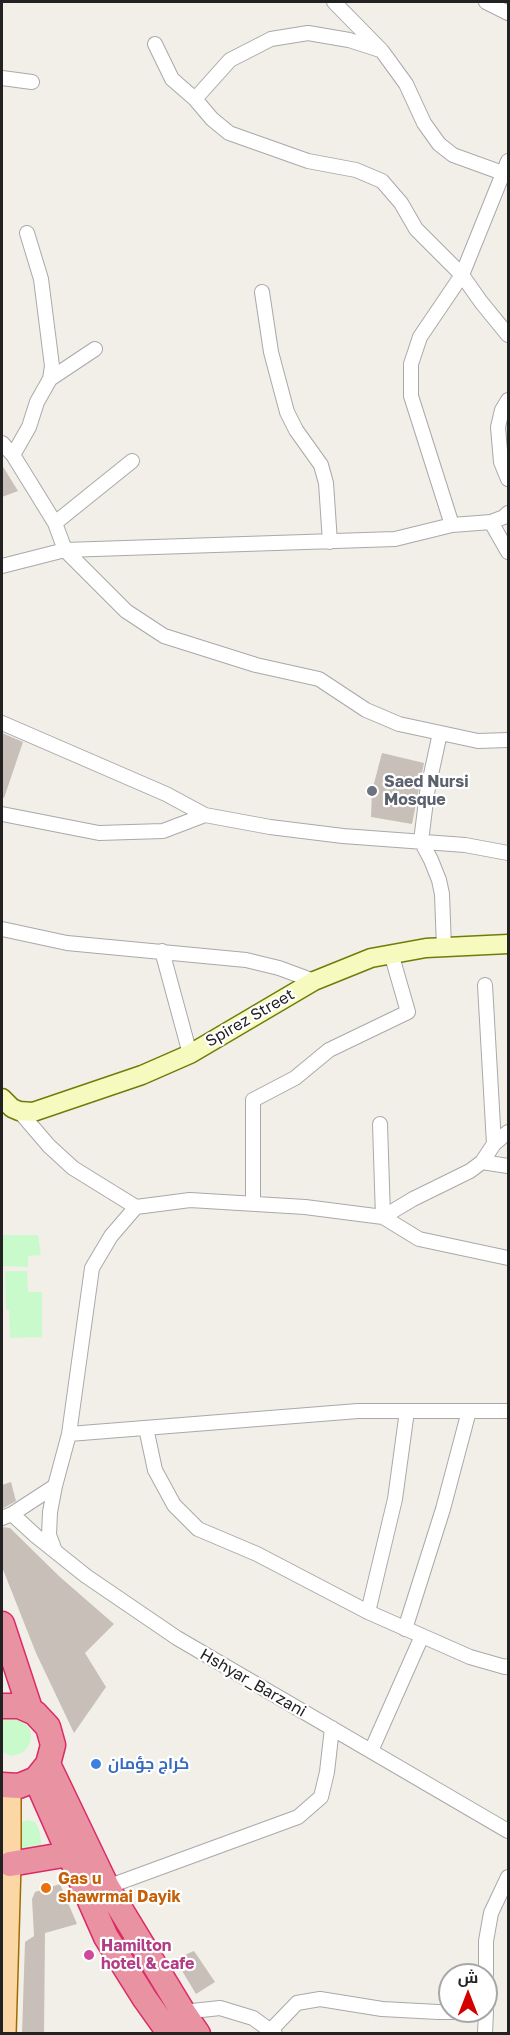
<!DOCTYPE html>
<meta charset="utf-8">
<style>
body{margin:0}
#map{position:relative;width:510px;height:2035px;overflow:hidden;background:#f2efe9;font-family:"Golos Text",Cairo,sans-serif}
canvas{display:block}
.frame{position:absolute;inset:0;border:3px solid #222;pointer-events:none}
.north{position:absolute;left:438px;top:1963px;width:60px;height:60px;box-sizing:border-box;background:#fff;border:2px solid #a7a7a7;border-radius:50%;rotate:0deg;font-size:16px;font-weight:700;line-height:24px;text-align:center;color:#222}
.north::after{content:'';display:block;margin:auto;width:21px;height:27px;background:#d40000;clip-path:polygon(50% 0,100% 100%,50% 72%,0 100%)}
</style>
<div id="map">
<canvas width="510" height="2035"></canvas>
<div class="frame"></div>
<div class="north">ش</div>
</div>
<script>
const context = document.querySelector('canvas').getContext('2d');
context.lineJoin = 'round';
function fill(path, color) {
  context.fillStyle = color;
  context.fill(path, 'evenodd');
}
function shape(rows) {
  const path = new Path2D();
  for (const r of rows) {
    path.moveTo(r[0], r[1]);
    for (let i = 2; i < r.length; i += 2) path.lineTo(r[i], r[i + 1]);
  }
  return path;
}
function strokePath(path, color, width, dash) {
  context.strokeStyle = color;
  context.lineWidth = width;
  context.lineCap = dash ? 'butt' : 'round';
  context.setLineDash(dash || []);
  context.stroke(path);
}
function label(font, color, halo, rows, align = 'center') {
  context.font = font + ' "Golos Text",Cairo,sans-serif';
  context.lineWidth = 4.5;
  context.setLineDash([]);
  context.textBaseline = 'middle';
  context.strokeStyle = halo;
  context.fillStyle = color;
  for (const [text, x, y, turn = 0] of rows) {
    context.save();
    context.translate(x, y);
    context.rotate((+turn || 0) * Math.PI / 180);
    context.textAlign = isNaN(turn) ? turn : align;
    if (halo) context.strokeText(text, 0, 0);
    context.fillText(text, 0, 0);
    context.restore();
  }
}
fill(shape([
 [2,1235,38,1235,41,1255,28,1256,28,1267,2,1266],
 [5,1271,27,1271,28,1292,42,1292,42,1337,10,1338,9,1310,6,1309],
 [11,1718,25,1722,30,1729,31,1736,30,1743,25,1751,19,1754,11,1756,2,1752,2,1721],
 [29,1820,35,1822,39,1829,43,1854,19,1857,16,1828,21,1822]
]), '#c8facc');
fill(shape([
 [2,465,18,491,2,497],
 [2,733,23,742,4,798,2,797],
 [382,753,424,763,412,824,371,817,372,791],
 [11,1482,16,1501,2,1509,2,1485],
 [2,1527,10,1528,60,1577,114,1624,85,1653,106,1687,74,1733,36,1653,2,1567],
 [60,1884,77,1924,45,1933,44,2034,22,2034,25,1942,34,1936,32,1899,35,1892],
 [194,1951,215,1982,196,1994,175,1959]
]), '#c7bfb8');
const street = shape([
 [334,2,382,51,406,84,424,123,439,144,453,155,508,175],
 [486,2,508,13],
 [155,44,172,79,195,99,212,119,229,133,308,161,356,170,382,181,401,203,416,229,462,275,481,302,508,335],
 [2,78,32,82],
 [195,99,230,60,271,39,308,33,349,40,380,50],
 [262,292,271,352,287,412,296,430,321,465,326,483,330,542],
 [50,379,95,349],
 [508,400,502,410,498,427,501,462,508,479],
 [2,443,13,455,55,523,65,550,126,611,164,636,256,665,319,679,366,710,399,724,478,741,508,740],
 [13,455,29,427,37,402,50,379,52,366,41,279,27,233],
 [491,522,508,552],
 [55,523,132,461],
 [452,525,411,396,411,364,420,337,462,275,508,161],
 [2,566,65,550,395,539,452,525,491,522,504,517,508,513],
 [2,723,166,794,205,815,270,827,343,836,465,845,508,853],
 [440,733,427,793,421,841,431,860,439,880,442,894,444,948],
 [2,814,99,833,163,831,205,815],
 [2,929,67,943,246,960,279,968,314,981],
 [162,951,190,1054],
 [485,985,494,1144],
 [19,1111,49,1146,73,1168,136,1207,190,1200,305,1207,383,1217,419,1239,508,1258],
 [380,1124,383,1217,413,1199,470,1171,482,1162,494,1144,508,1132],
 [482,1162,508,1166],
 [253,1204,253,1100,295,1078,329,1050,408,1012,391,953],
 [146,1428,155,1470,174,1505,198,1529,257,1554,368,1612,470,1657,505,1667,508,1666],
 [69,1434,358,1411,508,1411],
 [12,1514,36,1536,86,1576,177,1638,508,1831],
 [2,1518,12,1514,55,1486,69,1434,92,1268,111,1236,136,1207],
 [55,1551,49,1535,50,1512,55,1486],
 [368,1612,395,1499,407,1411],
 [405,1629,443,1509,469,1411],
 [371,1751,422,1636],
 [107,1887,298,1817,321,1797,327,1772,332,1728],
 [486,1975,486,1941,491,1913,508,1877],
 [183,2012,220,2008,253,2018,275,2034],
 [271,2030,297,2003,320,1999,382,2009,438,2012,486,2012],
 [485,2034,486,2011]
]);
const secondary = shape([
 [2,1098,12,1108,19,1111,33,1112,142,1075,190,1054,314,981,371,958,426,948,508,944]
]);
const primary = shape([
 [5,2034,10,1864,10,1787]
]);
const highway = shape([
 [2,1624,30,1709],
 [2,1706,19,1706,35,1713,48,1727,53,1745,48,1764,36,1779,19,1786,2,1785],
 [48,1764,107,1887,183,2012,198,2034],
 [36,1779,106,1937,145,1999,170,2034],
 [10,1864,69,1854]
]);
strokePath(street, '#a9a9a9', 16);
strokePath(secondary, '#707d05', 21);
strokePath(primary, '#a06b00', 24);
strokePath(highway, '#dc2a67', 27);
strokePath(street, '#fff', 14);
strokePath(secondary, '#f7fabf', 18);
strokePath(primary, '#fcd6a4', 21);
strokePath(highway, '#e892a2', 24);
for (const [x, y, r, color] of [
 [372,791,6,"#6b7280"],
 [96,1764,6,"#3f7fe0"],
 [46,1888,6,"#e8710a"],
 [89,1955,6,"#d1479c"]
]) {
  const dot = new Path2D();
  dot.arc(x, y, r, 0, 2 * Math.PI);
  context.fillStyle = color;
  context.fill(dot);
  strokePath(dot, '#fff', 2);
}
label('bold 16px', '#5b616d', '#fff', [
 ["Saed Nursi",384,782],
 ["Mosque",384,800]
], 'left');
label('16px', '#222', '#fff', [
 ["Spirez Street",250,1018,-30],
 ["Hshyar_Barzani",253,1683,30]
]);
label('bold 16px', '#366cbe', '#fff', [
 ["كراج جؤمان",108,1764]
], 'left');
label('bold 16px', '#c56008', '#fff', [
 ["Gas u",58,1879],
 ["shawrmai Dayik",58,1897]
], 'left');
label('bold 16px', '#b23c85', '#fff', [
 ["Hamilton",101,1946],
 ["hotel & cafe",101,1964]
], 'left');
</script>
